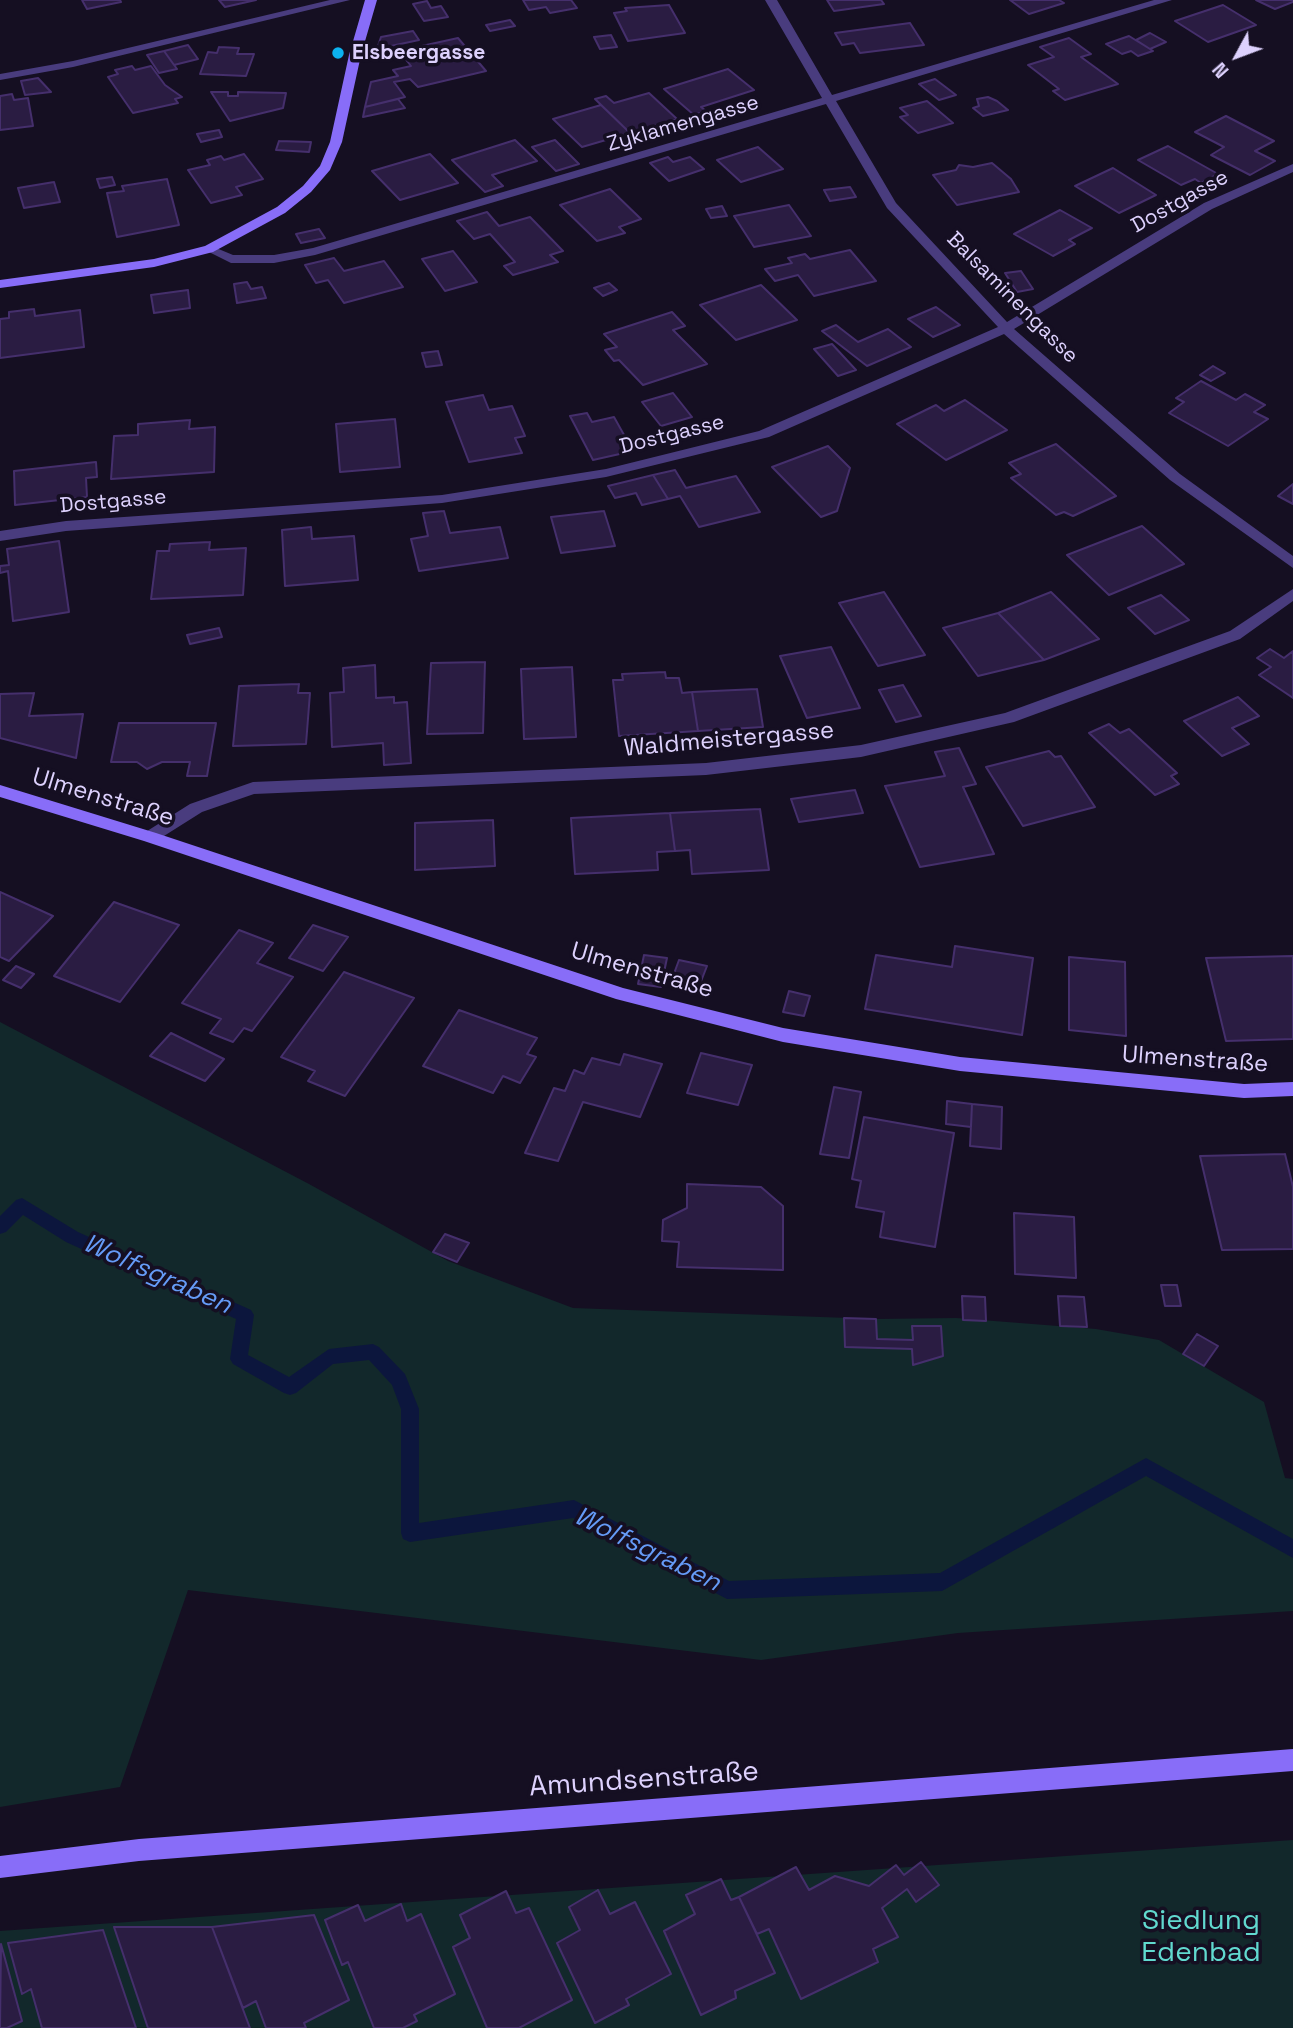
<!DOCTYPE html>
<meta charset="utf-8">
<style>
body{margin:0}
#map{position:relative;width:1293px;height:2028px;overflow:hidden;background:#150f22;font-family:"Space Grotesk",sans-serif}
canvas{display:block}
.north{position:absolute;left:1202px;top:21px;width:70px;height:70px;-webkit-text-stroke:5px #150f22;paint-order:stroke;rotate:229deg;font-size:19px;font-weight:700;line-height:28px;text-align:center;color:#ddd1fd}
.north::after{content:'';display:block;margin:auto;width:24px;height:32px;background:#ddd1fd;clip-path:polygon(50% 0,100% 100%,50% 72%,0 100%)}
</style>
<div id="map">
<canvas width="1293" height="2028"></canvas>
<div class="north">N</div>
</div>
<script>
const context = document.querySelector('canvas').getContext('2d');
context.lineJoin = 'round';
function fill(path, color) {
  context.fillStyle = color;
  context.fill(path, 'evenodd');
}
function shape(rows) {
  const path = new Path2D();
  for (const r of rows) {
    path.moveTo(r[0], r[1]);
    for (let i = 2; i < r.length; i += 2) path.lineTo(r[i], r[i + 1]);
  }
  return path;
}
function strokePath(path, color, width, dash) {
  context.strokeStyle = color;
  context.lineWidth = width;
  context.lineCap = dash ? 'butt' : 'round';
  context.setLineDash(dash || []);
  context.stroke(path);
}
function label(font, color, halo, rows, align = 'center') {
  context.font = font + ' "Space Grotesk",sans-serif';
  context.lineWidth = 7;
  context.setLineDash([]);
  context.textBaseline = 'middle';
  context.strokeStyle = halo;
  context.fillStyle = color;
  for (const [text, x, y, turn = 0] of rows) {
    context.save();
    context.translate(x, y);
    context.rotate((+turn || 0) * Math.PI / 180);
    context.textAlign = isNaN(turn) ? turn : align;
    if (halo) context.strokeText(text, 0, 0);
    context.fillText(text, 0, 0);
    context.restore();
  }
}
fill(shape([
 [0,1022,309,1184,448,1261,573,1308,876,1319,956,1318,1096,1329,1159,1340,1264,1402,1285,1478,1293,1479,1293,1611,958,1633,761,1660,188,1590,120,1787,0,1807],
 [1293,1840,1293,2028,0,2028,0,1931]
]), '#12282b');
fill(shape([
 [22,1198,78,1232,251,1310,254,1315,248,1355,289,1377,329,1349,373,1344,379,1347,405,1374,419,1409,419,1523,574,1500,729,1581,940,1573,1146,1458,1293,1539,1293,1558,1146,1476,942,1591,727,1599,573,1518,410,1542,403,1539,401,1533,401,1409,392,1385,369,1360,333,1364,296,1393,290,1395,284,1393,233,1364,230,1359,236,1319,66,1242,23,1215,6,1232,0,1234,0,1216,16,1200,22,1198]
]), '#0c163d');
const building = shape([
 [82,0,120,0,121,2,87,9,82,0],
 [219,0,256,0,225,7,219,0],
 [523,0,571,0,577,8,550,13,546,7,529,10,523,0],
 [827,0,881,0,884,4,834,11,827,0],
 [1010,0,1059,0,1064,3,1029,14,1010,0],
 [1256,0,1293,0,1293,2,1275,9,1256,0],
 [427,1,431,8,441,6,448,17,424,21,413,4,427,1],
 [669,5,685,33,628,41,614,13,627,11,625,8,669,5],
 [1223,5,1256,25,1208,42,1175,21,1223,5],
 [510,20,515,26,490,31,486,25,510,20],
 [910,23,924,45,860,53,854,43,842,45,835,33,910,23],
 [413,31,419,40,377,49,381,37,413,31],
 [1150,33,1166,42,1150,49,1136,40,1150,33],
 [611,35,617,47,600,49,594,37,611,35],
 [1129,36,1150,49,1153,51,1138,56,1131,51,1122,54,1106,44,1129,36],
 [458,38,486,71,418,87,410,79,394,82,405,97,365,107,371,82,398,76,393,70,411,66,399,51,458,38],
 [1069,38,1091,54,1081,57,1118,84,1065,100,1053,91,1059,89,1028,65,1054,57,1040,47,1069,38],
 [188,45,198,59,174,65,164,51,188,45],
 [219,47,239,48,237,54,254,54,246,76,200,74,208,52,217,53,219,47],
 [164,51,177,69,159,73,147,55,164,51],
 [132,66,135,70,151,66,165,85,182,97,175,99,178,103,133,113,108,77,118,74,115,70,132,66],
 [728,69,754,90,701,107,706,111,694,115,664,89,728,69],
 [38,78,51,92,25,95,21,81,38,78],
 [935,79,956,95,939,100,919,84,935,79],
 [211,92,228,92,228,96,238,96,238,92,286,93,283,108,230,121,211,92],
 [649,93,677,119,630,133,595,99,606,96,614,103,649,93],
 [12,94,14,100,28,98,33,126,0,130,0,96,12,94],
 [988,97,997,101,1008,110,983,116,973,108,979,106,977,99,988,97],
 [398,99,405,108,363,117,365,107,398,99],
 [927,101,953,123,918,133,900,117,908,115,900,108,927,101],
 [601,105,630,133,582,147,553,119,601,105],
 [1226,116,1274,141,1255,151,1275,161,1250,175,1211,155,1224,147,1195,132,1226,116],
 [219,130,222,137,201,142,197,134,219,130],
 [515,140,537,161,492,175,503,186,485,192,452,160,515,140],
 [555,140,579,164,556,171,532,147,555,140],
 [279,141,310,142,311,142,309,152,276,150,279,141],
 [1168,146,1218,174,1201,183,1195,179,1181,185,1138,160,1168,146],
 [758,147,783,169,741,182,717,160,758,147],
 [244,154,263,179,236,187,242,195,211,203,188,170,210,165,207,160,221,156,224,160,244,154],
 [430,154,458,183,400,200,372,171,430,154],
 [668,157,673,162,690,157,704,169,669,181,650,163,668,157],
 [992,163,1011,179,1019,192,957,205,933,175,956,170,959,165,973,167,992,163],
 [1113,168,1156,195,1119,213,1075,186,1113,168],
 [112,177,115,185,100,188,97,179,112,177],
 [167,179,179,225,117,237,107,193,124,191,122,186,167,179],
 [54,182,60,202,24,208,18,188,54,182],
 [850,187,856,197,830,201,824,190,850,187],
 [610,189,641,219,619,227,625,233,597,241,560,205,610,189],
 [789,205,811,236,754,247,734,216,789,205],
 [722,206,727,216,711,218,706,209,722,206],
 [1060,210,1092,228,1069,240,1075,244,1053,256,1014,234,1060,210],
 [487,212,499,226,530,217,563,251,550,255,558,262,513,275,504,266,515,262,490,234,474,239,457,221,487,212],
 [319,229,325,238,301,243,296,234,319,229],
 [850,250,876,281,814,296,798,275,775,281,765,269,792,263,788,258,805,254,810,259,850,250],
 [453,251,477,282,445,291,422,259,453,251],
 [334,258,344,271,384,261,403,287,344,303,328,280,316,283,305,265,334,258],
 [1021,271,1033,289,1017,292,1005,273,1021,271],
 [247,282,251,289,262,287,266,298,237,303,234,284,247,282],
 [609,283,617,290,603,296,594,288,609,283],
 [761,285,797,320,736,340,700,305,761,285],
 [188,290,190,308,154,313,151,295,188,290],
 [936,307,960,325,933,337,908,319,936,307],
 [34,309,35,316,80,310,84,347,0,358,0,319,9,318,9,312,34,309],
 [672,312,685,326,673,330,707,364,643,385,619,360,614,361,605,350,617,347,604,334,672,312],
 [836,325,858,342,888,329,911,347,867,366,822,331,836,325],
 [832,344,856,370,838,376,814,349,832,344],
 [438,351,442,365,426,367,422,353,438,351],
 [1213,366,1225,373,1211,381,1200,375,1213,366],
 [1201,381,1236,400,1245,394,1265,405,1254,412,1268,419,1228,446,1169,413,1184,402,1176,398,1201,381],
 [673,393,692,417,661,426,642,402,673,393],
 [483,395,489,410,512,406,525,436,515,438,522,453,469,462,446,402,483,395],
 [965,400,1007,430,946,460,897,424,936,405,944,411,965,400],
 [587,413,592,422,614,417,633,451,593,460,570,416,587,413],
 [395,419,400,467,340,472,336,424,395,419],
 [190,420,189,429,215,427,214,472,111,479,114,436,138,435,138,424,190,420],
 [1056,444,1116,496,1073,516,1064,512,1056,515,1011,478,1021,474,1009,463,1056,444],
 [828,446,850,468,837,511,821,517,772,467,828,446],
 [96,462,97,477,86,478,87,497,15,505,14,471,96,462],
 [675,470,686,488,736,476,760,512,699,527,680,496,668,499,653,475,675,470],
 [653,475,668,499,642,505,636,493,615,498,608,486,653,475],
 [1293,484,1293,504,1278,496,1293,484],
 [444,511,450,533,500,527,508,558,419,571,411,539,428,536,423,513,444,511],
 [604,511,615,546,561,553,551,517,604,511],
 [1142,526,1184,564,1109,595,1067,555,1142,526],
 [311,527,312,539,354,536,358,580,285,586,282,530,311,527],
 [59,541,69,612,13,621,8,571,0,573,0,566,9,565,7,549,59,541],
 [210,542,209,550,246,548,243,595,151,599,157,551,169,551,170,544,210,542],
 [884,592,925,655,878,666,839,603,884,592],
 [1051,592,1099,639,1044,660,998,613,1051,592],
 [1161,595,1189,620,1155,634,1128,608,1161,595],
 [998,613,1044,660,978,676,943,628,998,613],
 [219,628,222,637,190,644,187,635,219,628],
 [831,647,860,708,807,718,780,656,831,647],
 [1270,649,1284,658,1293,651,1293,698,1259,675,1271,667,1257,658,1270,649],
 [485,662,483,733,427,734,431,663,485,662],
 [375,665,376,698,394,697,394,703,407,702,411,763,384,765,383,743,332,747,330,693,344,692,343,668,375,665],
 [572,667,576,737,524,739,521,669,572,667],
 [665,672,666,678,679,678,682,693,692,692,698,731,619,736,613,680,623,680,622,674,665,672],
 [299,684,298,693,310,693,306,744,233,746,239,686,299,684],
 [903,685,921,716,896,722,879,690,903,685],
 [757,689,763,727,698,731,692,692,757,689],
 [34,693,29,716,83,714,76,758,0,738,0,694,34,693],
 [1238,697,1259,716,1232,728,1249,744,1222,756,1184,721,1238,697],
 [119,723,216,723,207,776,187,776,190,762,162,762,147,769,137,762,111,762,119,723],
 [1109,724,1120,733,1129,729,1177,773,1171,776,1179,784,1155,795,1089,733,1109,724],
 [959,748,976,784,963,787,994,854,920,867,885,786,945,776,935,752,959,748],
 [1049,751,1055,757,1061,756,1095,807,1023,826,986,767,1049,751],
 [855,790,863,813,799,822,791,799,855,790],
 [760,809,769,870,692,874,690,850,675,851,670,813,760,809],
 [670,813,675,851,657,852,658,870,575,874,571,818,670,813],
 [493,820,495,866,415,870,415,823,493,820],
 [0,892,53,916,9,961,0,957,0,892],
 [114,902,179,925,120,1002,54,976,114,902],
 [313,925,348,937,323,971,289,958,313,925],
 [239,930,273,943,257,963,293,977,252,1031,244,1028,233,1042,210,1033,221,1019,182,1003,239,930],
 [955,946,1033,958,1022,1035,865,1009,876,955,952,967,955,946],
 [644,955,667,958,661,987,638,984,644,955],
 [1293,956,1293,1039,1226,1041,1206,958,1293,956],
 [1069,957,1125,962,1126,1036,1069,1030,1069,957],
 [679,960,707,966,700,984,672,979,679,960],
 [16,966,34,974,21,988,3,980,16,966],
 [344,972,414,998,345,1096,308,1081,315,1071,281,1057,344,972],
 [789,991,810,996,804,1016,783,1012,789,991],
 [459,1010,537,1038,527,1054,536,1057,520,1083,503,1076,493,1093,423,1066,459,1010],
 [171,1033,224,1059,205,1081,150,1056,171,1033],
 [701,1053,752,1065,738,1105,687,1093,701,1053],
 [624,1054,662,1064,640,1117,583,1102,558,1161,525,1153,554,1088,565,1091,574,1070,584,1074,592,1058,620,1065,624,1054],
 [834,1087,861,1092,849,1158,820,1154,834,1087],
 [947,1101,972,1104,971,1127,946,1124,947,1101],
 [972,1104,1002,1107,1001,1149,970,1146,972,1104],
 [864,1117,954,1133,935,1247,880,1237,884,1212,856,1207,861,1181,852,1179,864,1117],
 [1285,1154,1293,1187,1293,1249,1222,1250,1200,1156,1285,1154],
 [687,1184,761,1187,783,1206,783,1270,677,1267,679,1242,662,1241,663,1220,687,1208,687,1184],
 [1014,1213,1074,1217,1076,1278,1015,1274,1014,1213],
 [445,1234,469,1243,457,1262,433,1252,445,1234],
 [1161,1285,1177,1285,1181,1306,1165,1306,1161,1285],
 [962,1296,985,1297,986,1321,963,1320,962,1296],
 [1058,1296,1084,1297,1087,1327,1060,1326,1058,1296],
 [844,1318,876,1319,877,1339,913,1340,912,1326,941,1326,943,1356,913,1365,912,1349,845,1347,844,1318],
 [1197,1334,1218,1346,1204,1366,1183,1354,1197,1334],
 [921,1862,939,1885,916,1902,907,1889,882,1908,898,1937,873,1949,878,1962,801,1999,769,1929,757,1934,739,1897,796,1867,809,1890,835,1876,869,1886,896,1865,904,1875,921,1862],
 [721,1879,731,1900,739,1897,775,1973,735,1991,736,1998,701,2015,664,1931,695,1914,686,1895,721,1879],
 [598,1890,610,1914,635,1902,671,1974,626,1999,629,2005,595,2023,557,1943,580,1930,569,1907,598,1890],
 [506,1891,516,1913,529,1908,572,2000,519,2028,487,2028,453,1947,470,1938,460,1915,506,1891],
 [401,1904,407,1921,421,1914,455,1994,414,2015,417,2021,403,2028,374,2028,348,1962,342,1965,325,1920,358,1905,365,1921,401,1904],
 [314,1915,349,2000,304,2023,306,2028,266,2028,256,2001,243,2008,212,1927,314,1915],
 [114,1927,212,1927,250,2028,148,2028,114,1927],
 [103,1930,136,2028,42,2028,31,1989,22,1994,8,1943,103,1930],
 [1,1944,22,2021,7,2028,0,2028,1,1944]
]);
fill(building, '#2a1c42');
strokePath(building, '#452f6c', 2);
fill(shape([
 [330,0,350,0,73,67,0,80,0,74,73,61,330,0],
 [765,0,777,0,832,95,1154,0,1172,0,836,101,896,203,1007,322,1204,203,1293,164,1293,172,1212,209,1014,329,1180,474,1293,556,1293,568,1170,480,1004,334,769,437,606,477,442,503,66,531,0,541,0,531,66,521,442,495,606,469,759,431,998,327,887,208,826,104,315,255,274,263,231,263,203,249,209,245,233,255,274,255,313,248,822,98,765,0],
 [1293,589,1293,601,1240,639,1014,722,861,757,706,775,254,794,202,812,156,841,144,841,142,837,144,833,190,804,253,782,706,763,861,745,1005,713,1230,631,1293,589]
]), '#493c7e');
fill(shape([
 [365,0,377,0,361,55,342,142,330,170,311,192,285,213,213,252,154,267,0,288,0,280,154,259,205,246,277,207,303,186,320,166,330,142,349,55,365,0],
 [0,785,156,833,623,988,783,1028,960,1057,1244,1084,1293,1082,1293,1096,1244,1098,960,1071,783,1042,616,999,144,841,0,797,0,785],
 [1293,1749,1293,1771,139,1861,0,1878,0,1856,139,1839,1293,1749]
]), '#886df8');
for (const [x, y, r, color] of [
 [338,53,7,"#0cb2ef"]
]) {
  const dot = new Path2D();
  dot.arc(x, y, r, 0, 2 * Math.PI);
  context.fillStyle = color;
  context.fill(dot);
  strokePath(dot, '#150f22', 2.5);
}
label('bold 21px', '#ddd1fd', '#150f22', [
 ["Elsbeergasse",352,53]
], 'left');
label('21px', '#ddd1fd', '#150f22', [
 ["Zyklamengasse",683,124,-16],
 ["Dostgasse",1180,202,-29],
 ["Balsaminengasse",1012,298,45],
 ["Dostgasse",672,435,-14],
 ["Dostgasse",113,502,-5]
]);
label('24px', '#ddd1fd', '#150f22', [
 ["Waldmeistergasse",729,740,-5],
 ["Ulmenstraße",103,798,17],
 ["Ulmenstraße",642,971,16],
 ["Ulmenstraße",1195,1060,4]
]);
label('italic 26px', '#659bf7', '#150f22', [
 ["Wolfsgraben",157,1275,24],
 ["Wolfsgraben",647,1550,26]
]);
label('28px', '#ddd1fd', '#150f22', [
 ["Amundsenstraße",644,1780,-4]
]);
label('28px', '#61d9cf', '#150f22', [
 ["Siedlung",1201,1921],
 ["Edenbad",1201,1953]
]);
</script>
